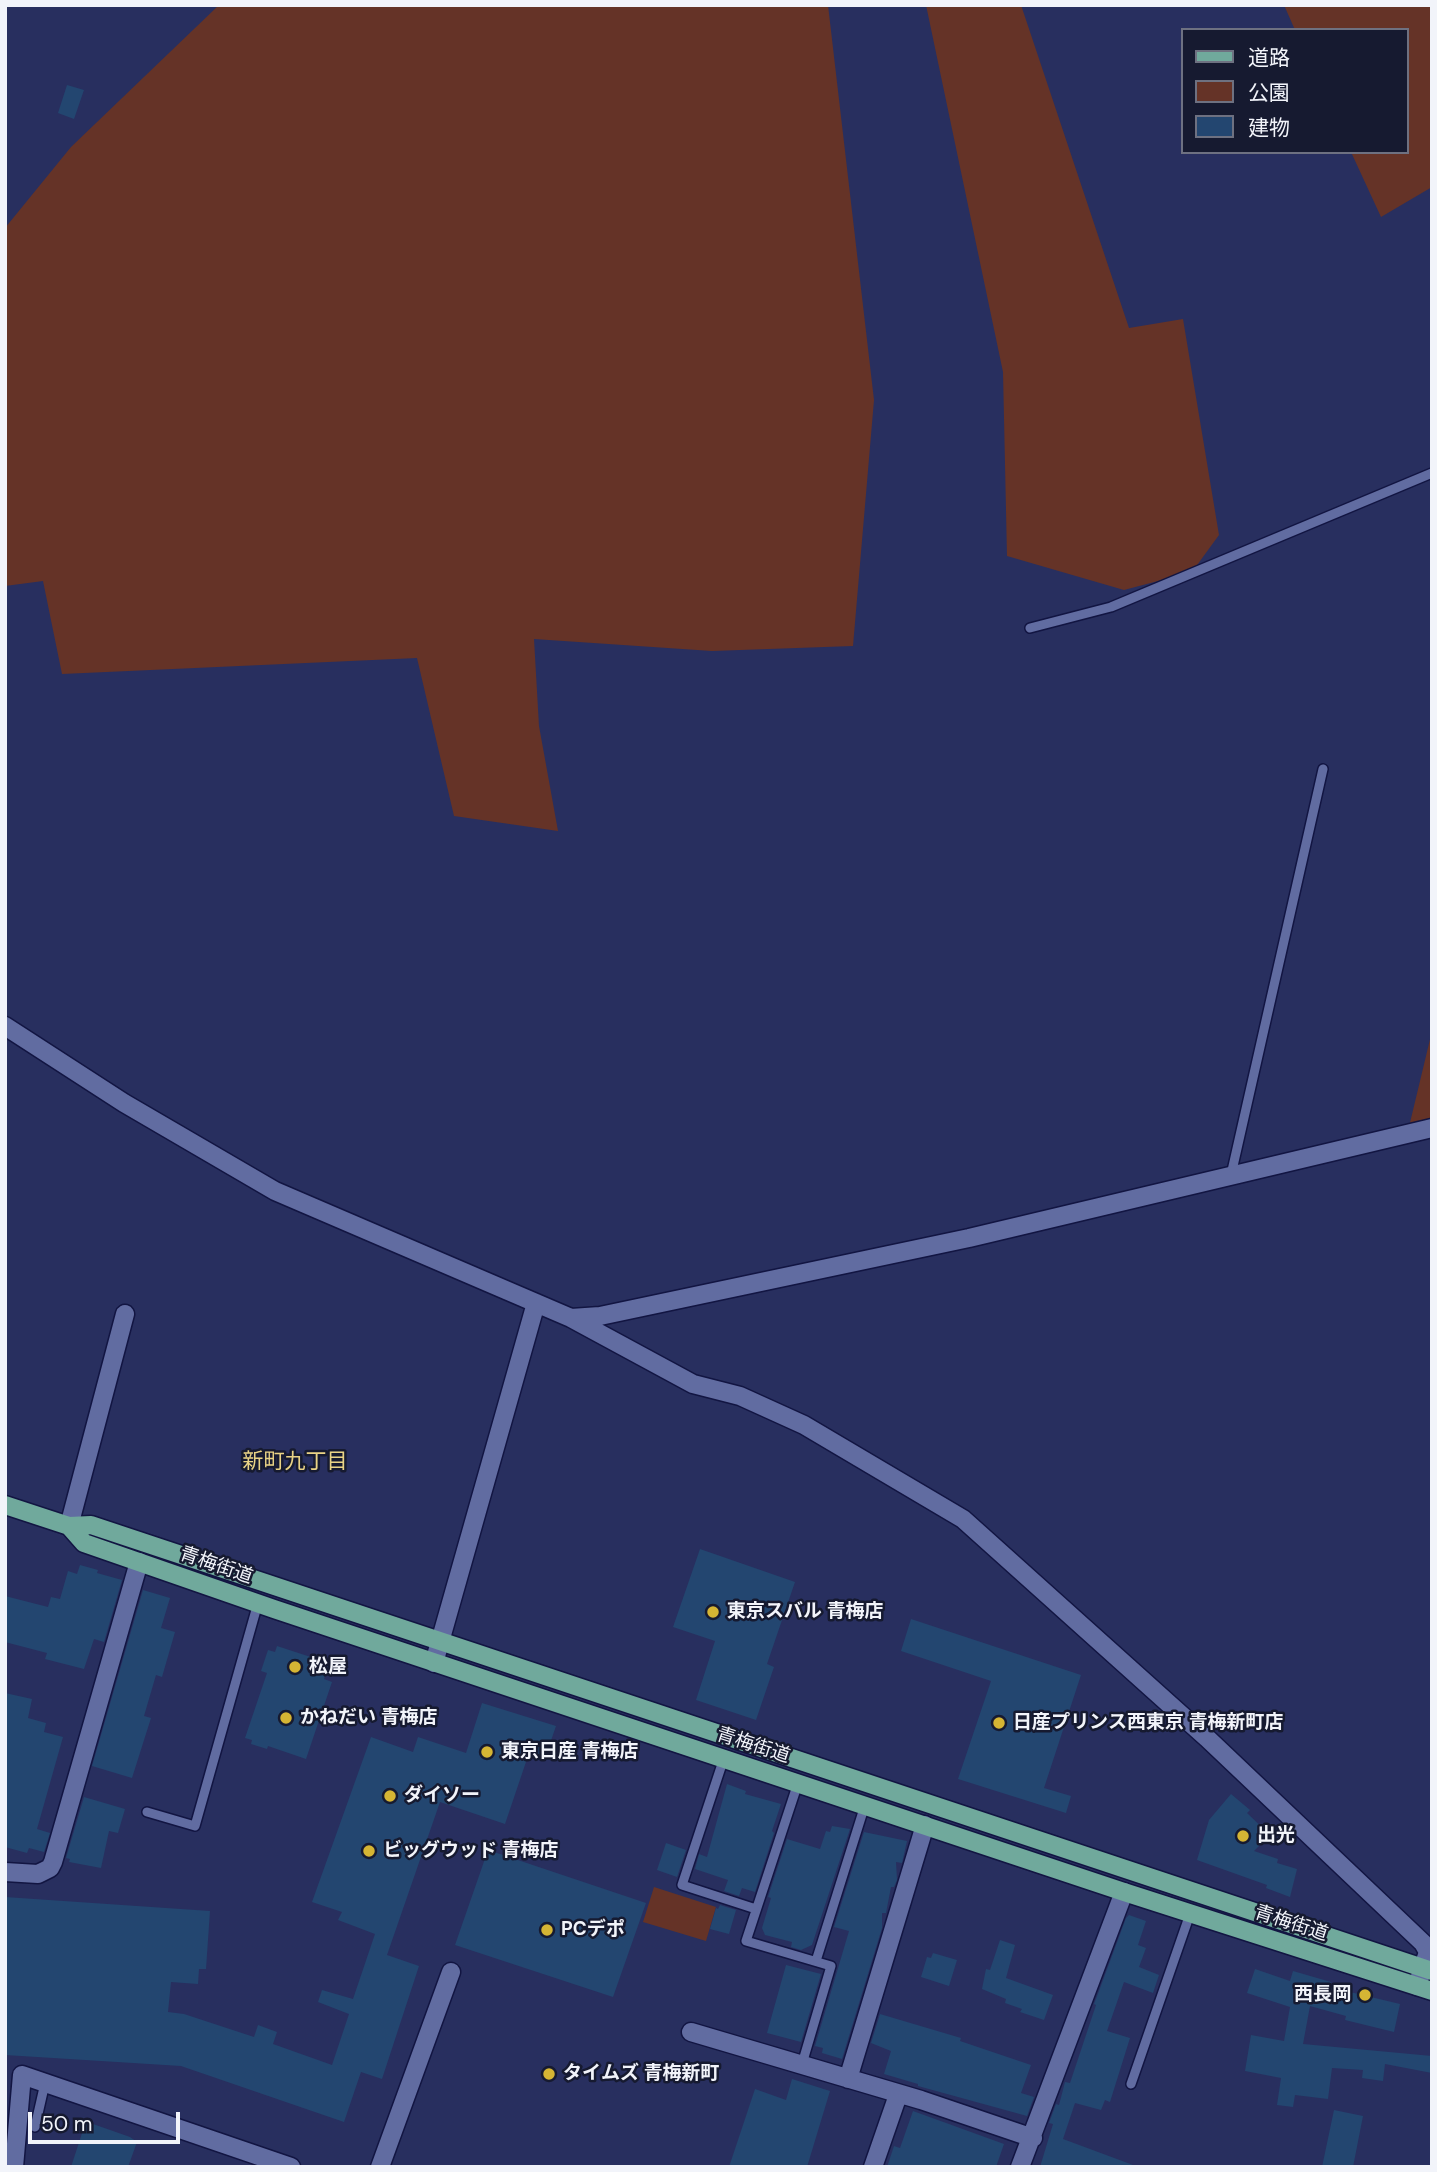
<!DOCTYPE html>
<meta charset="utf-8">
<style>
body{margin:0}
#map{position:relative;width:1437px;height:2172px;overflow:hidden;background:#282f5f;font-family:"DM Sans","Noto Sans JP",sans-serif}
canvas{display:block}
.frame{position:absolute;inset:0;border:7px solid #f2f4fa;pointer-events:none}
.legend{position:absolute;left:1181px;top:28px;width:228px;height:126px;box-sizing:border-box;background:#161a30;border:2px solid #6e7181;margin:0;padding:9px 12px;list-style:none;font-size:21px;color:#f2f4fa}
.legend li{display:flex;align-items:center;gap:14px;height:35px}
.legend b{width:35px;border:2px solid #6e7181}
.scale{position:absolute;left:28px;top:2112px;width:152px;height:32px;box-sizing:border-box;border:4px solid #f2f4fa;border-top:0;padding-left:9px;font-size:21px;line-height:24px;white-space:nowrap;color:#f2f4fa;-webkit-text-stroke:5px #161a30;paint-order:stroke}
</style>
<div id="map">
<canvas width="1437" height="2172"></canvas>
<div class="frame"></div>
<ul class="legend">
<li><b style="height:9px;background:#70a99c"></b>道路</li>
<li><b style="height:19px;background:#653327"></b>公園</li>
<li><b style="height:19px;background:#234670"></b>建物</li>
</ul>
<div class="scale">50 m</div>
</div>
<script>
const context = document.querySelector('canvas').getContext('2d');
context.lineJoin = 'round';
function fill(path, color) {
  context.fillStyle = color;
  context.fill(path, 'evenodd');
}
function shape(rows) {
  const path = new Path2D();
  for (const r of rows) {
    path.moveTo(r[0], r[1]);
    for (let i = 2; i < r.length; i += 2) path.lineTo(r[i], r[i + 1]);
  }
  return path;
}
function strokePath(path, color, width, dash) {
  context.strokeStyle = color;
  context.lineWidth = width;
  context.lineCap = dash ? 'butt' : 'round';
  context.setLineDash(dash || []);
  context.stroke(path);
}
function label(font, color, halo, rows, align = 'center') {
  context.font = font + ' "DM Sans","Noto Sans JP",sans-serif';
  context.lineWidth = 5;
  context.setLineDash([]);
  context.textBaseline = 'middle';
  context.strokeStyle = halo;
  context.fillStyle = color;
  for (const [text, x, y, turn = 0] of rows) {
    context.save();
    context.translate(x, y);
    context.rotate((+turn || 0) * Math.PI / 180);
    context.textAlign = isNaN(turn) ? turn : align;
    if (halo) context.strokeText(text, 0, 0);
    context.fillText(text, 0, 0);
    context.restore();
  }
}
fill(shape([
 [219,5,828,5,874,400,853,646,712,651,534,639,539,726,558,831,454,816,417,658,62,674,43,581,5,586,5,228,71,147],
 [926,5,1021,5,1129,328,1183,319,1219,535,1192,572,1124,590,1007,556,1003,372],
 [1284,5,1432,5,1432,187,1381,217,1351,152,1407,152,1407,30,1295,30],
 [1432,1031,1432,1126,1408,1131],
 [654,1887,716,1907,706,1941,643,1922]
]), '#653327');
fill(shape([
 [67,85,84,90,74,119,58,113],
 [700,1549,795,1582,767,1664,774,1667,756,1720,696,1700,715,1641,673,1627],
 [80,1565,98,1570,97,1573,122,1580,104,1642,94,1639,84,1669,45,1659,47,1653,5,1642,5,1596,48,1607,51,1597,60,1599,68,1571,77,1574],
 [143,1590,170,1598,161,1628,175,1632,162,1677,156,1675,144,1716,151,1718,132,1778,92,1766],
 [911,1619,1081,1675,1044,1788,1071,1796,1066,1813,958,1779,991,1681,901,1651],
 [277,1646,329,1663,324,1679,332,1682,306,1759,268,1746,267,1749,251,1744,252,1740,245,1738,267,1673,261,1671,268,1650,275,1652],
 [5,1693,32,1699,28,1718,46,1723,44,1732,63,1737,37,1829,50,1833,44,1852,29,1848,27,1853,5,1847],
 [482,1703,556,1726,544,1761,528,1756,505,1824,440,1802,387,1955,419,1966,382,2079,361,2072,344,2122,181,2066,5,2055,5,1897,210,1911,206,1969,199,1969,198,1984,171,1982,168,2012,184,2014,254,2037,258,2025,277,2032,273,2044,332,2065,349,2014,318,2002,322,1990,353,1999,375,1934,338,1920,342,1912,312,1902,371,1737,413,1752,418,1737,466,1753],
 [727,1784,746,1791,745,1794,781,1804,772,1831,774,1833,755,1892,742,1888,739,1896,724,1891,728,1880,695,1869,699,1854,707,1857],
 [1231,1794,1250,1810,1247,1813,1270,1835,1254,1851,1278,1859,1277,1863,1297,1869,1290,1897,1266,1888,1267,1885,1197,1860,1209,1820],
 [84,1797,125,1809,118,1833,109,1831,101,1868,69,1862,70,1859,66,1858],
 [832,1826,850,1829,812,1945,801,1950,791,1947,792,1942,765,1935,762,1928,771,1898,768,1897,787,1839,820,1849,826,1831,830,1832],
 [864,1832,907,1841,902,1863,896,1862,897,1880,894,1887,891,1887,886,1913,882,1913,882,1928,842,2059,822,2053,823,2048,815,2046,849,1931,834,1927],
 [666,1843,686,1850,677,1877,657,1870],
 [488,1850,646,1903,613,1997,455,1945],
 [720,1905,736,1910,729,1934,710,1929,716,1908,718,1909],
 [1129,1915,1146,1921,1138,1945,1146,1948,1139,1967,1159,1975,1153,1993,1124,1982,1107,2031,1130,2038,1110,2102,1105,2100,1101,2110,1075,2103,1063,2139,1133,2165,1133,2167,1040,2167,1053,2124,1049,2123,1056,2104,1059,2105,1065,2082,1070,2083,1096,2005,1094,2004,1096,1999,1126,1918],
 [1000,1940,1015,1945,1006,1978,1053,1995,1044,2020,1020,2012,1022,2009,1005,2003,1006,1999,982,1989,986,1969,990,1970],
 [933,1953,957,1960,949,1986,921,1977,927,1957,931,1958],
 [786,1965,821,1974,801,2042,767,2033],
 [1255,1969,1290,1981,1293,1971,1331,1982,1329,1987,1400,2004,1394,2032,1345,2020,1346,2016,1310,2006,1303,2044,1432,2056,1432,2073,1385,2064,1383,2081,1362,2078,1363,2070,1332,2068,1328,2099,1295,2095,1293,2107,1277,2105,1281,2078,1245,2071,1251,2035,1284,2041,1290,2007,1247,1993],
 [880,2014,961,2038,960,2041,1031,2065,1021,2093,1034,2097,1027,2116,918,2086,918,2084,884,2074,891,2051,871,2043],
 [792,2079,830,2091,807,2167,729,2167,755,2089,786,2100],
 [1334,2110,1363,2116,1353,2167,1322,2167],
 [913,2111,1004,2144,996,2167,887,2167,894,2146,900,2148],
 [85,2124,93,2124,130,2137,137,2142,128,2167,71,2167]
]), '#234670');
const lane = shape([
 [1030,628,1111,607,1432,473],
 [1231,1175,1323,769],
 [724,1758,682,1885,756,1909],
 [798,1783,746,1941,831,1966,802,2064],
 [147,1812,195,1826,258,1603],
 [816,1961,865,1805],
 [1131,2084,1190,1914],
 [35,2127,45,2083]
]);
const street = shape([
 [5,1026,124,1103,275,1191,571,1318,693,1384,740,1396,804,1425,963,1519,1207,1738,1423,1943,1428,1952,1417,1986],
 [571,1318,600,1316,969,1238,1432,1128],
 [69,1526,125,1314],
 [434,1663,536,1303],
 [5,1872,38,1874,50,1868,53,1862,139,1562],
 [691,2032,921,2100,1033,2138],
 [848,2079,925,1825],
 [14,2167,22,2075,291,2167],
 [380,2167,451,1972],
 [873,2167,898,2095],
 [1020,2167,1124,1892]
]);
const primary = shape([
 [5,1505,69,1526,91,1525,1432,1971],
 [69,1526,84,1543,274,1609,1124,1892,1432,1991]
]);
strokePath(lane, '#121542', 12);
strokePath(street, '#121542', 21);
strokePath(primary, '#121542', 21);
strokePath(lane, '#616ca1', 9);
strokePath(street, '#616ca1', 18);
strokePath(primary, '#70a99c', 18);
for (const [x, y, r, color] of [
 [713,1612,7,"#d5b534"],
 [295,1667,7,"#d5b534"],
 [286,1718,7,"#d5b534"],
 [999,1723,7,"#d5b534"],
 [487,1752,7,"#d5b534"],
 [390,1796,7,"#d5b534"],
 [1243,1836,7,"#d5b534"],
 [369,1851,7,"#d5b534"],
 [547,1930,7,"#d5b534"],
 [1365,1995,7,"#d5b534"],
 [549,2074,7,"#d5b534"]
]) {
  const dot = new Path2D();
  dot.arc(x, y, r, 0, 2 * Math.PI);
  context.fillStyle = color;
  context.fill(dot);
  strokePath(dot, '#161a30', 2.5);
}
label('19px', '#f2f4fa', '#161a30', [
 ["青梅街道",216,1566,19],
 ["青梅街道",753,1746,18],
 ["青梅街道",1291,1924,18]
]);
label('bold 19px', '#f2f4fa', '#161a30', [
 ["東京スバル 青梅店",727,1612],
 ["松屋",309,1667],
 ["かねだい 青梅店",300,1718],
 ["日産プリンス西東京 青梅新町店",1013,1723],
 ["東京日産 青梅店",501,1752],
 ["ダイソー",404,1796],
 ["出光",1257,1836],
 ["ビッグウッド 青梅店",383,1851],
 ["PCデポ",561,1930],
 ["西長岡",1351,1995,"right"],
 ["タイムズ 青梅新町",563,2074]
], 'left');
label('21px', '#e9d386', '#161a30', [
 ["新町九丁目",295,1462]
]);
</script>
